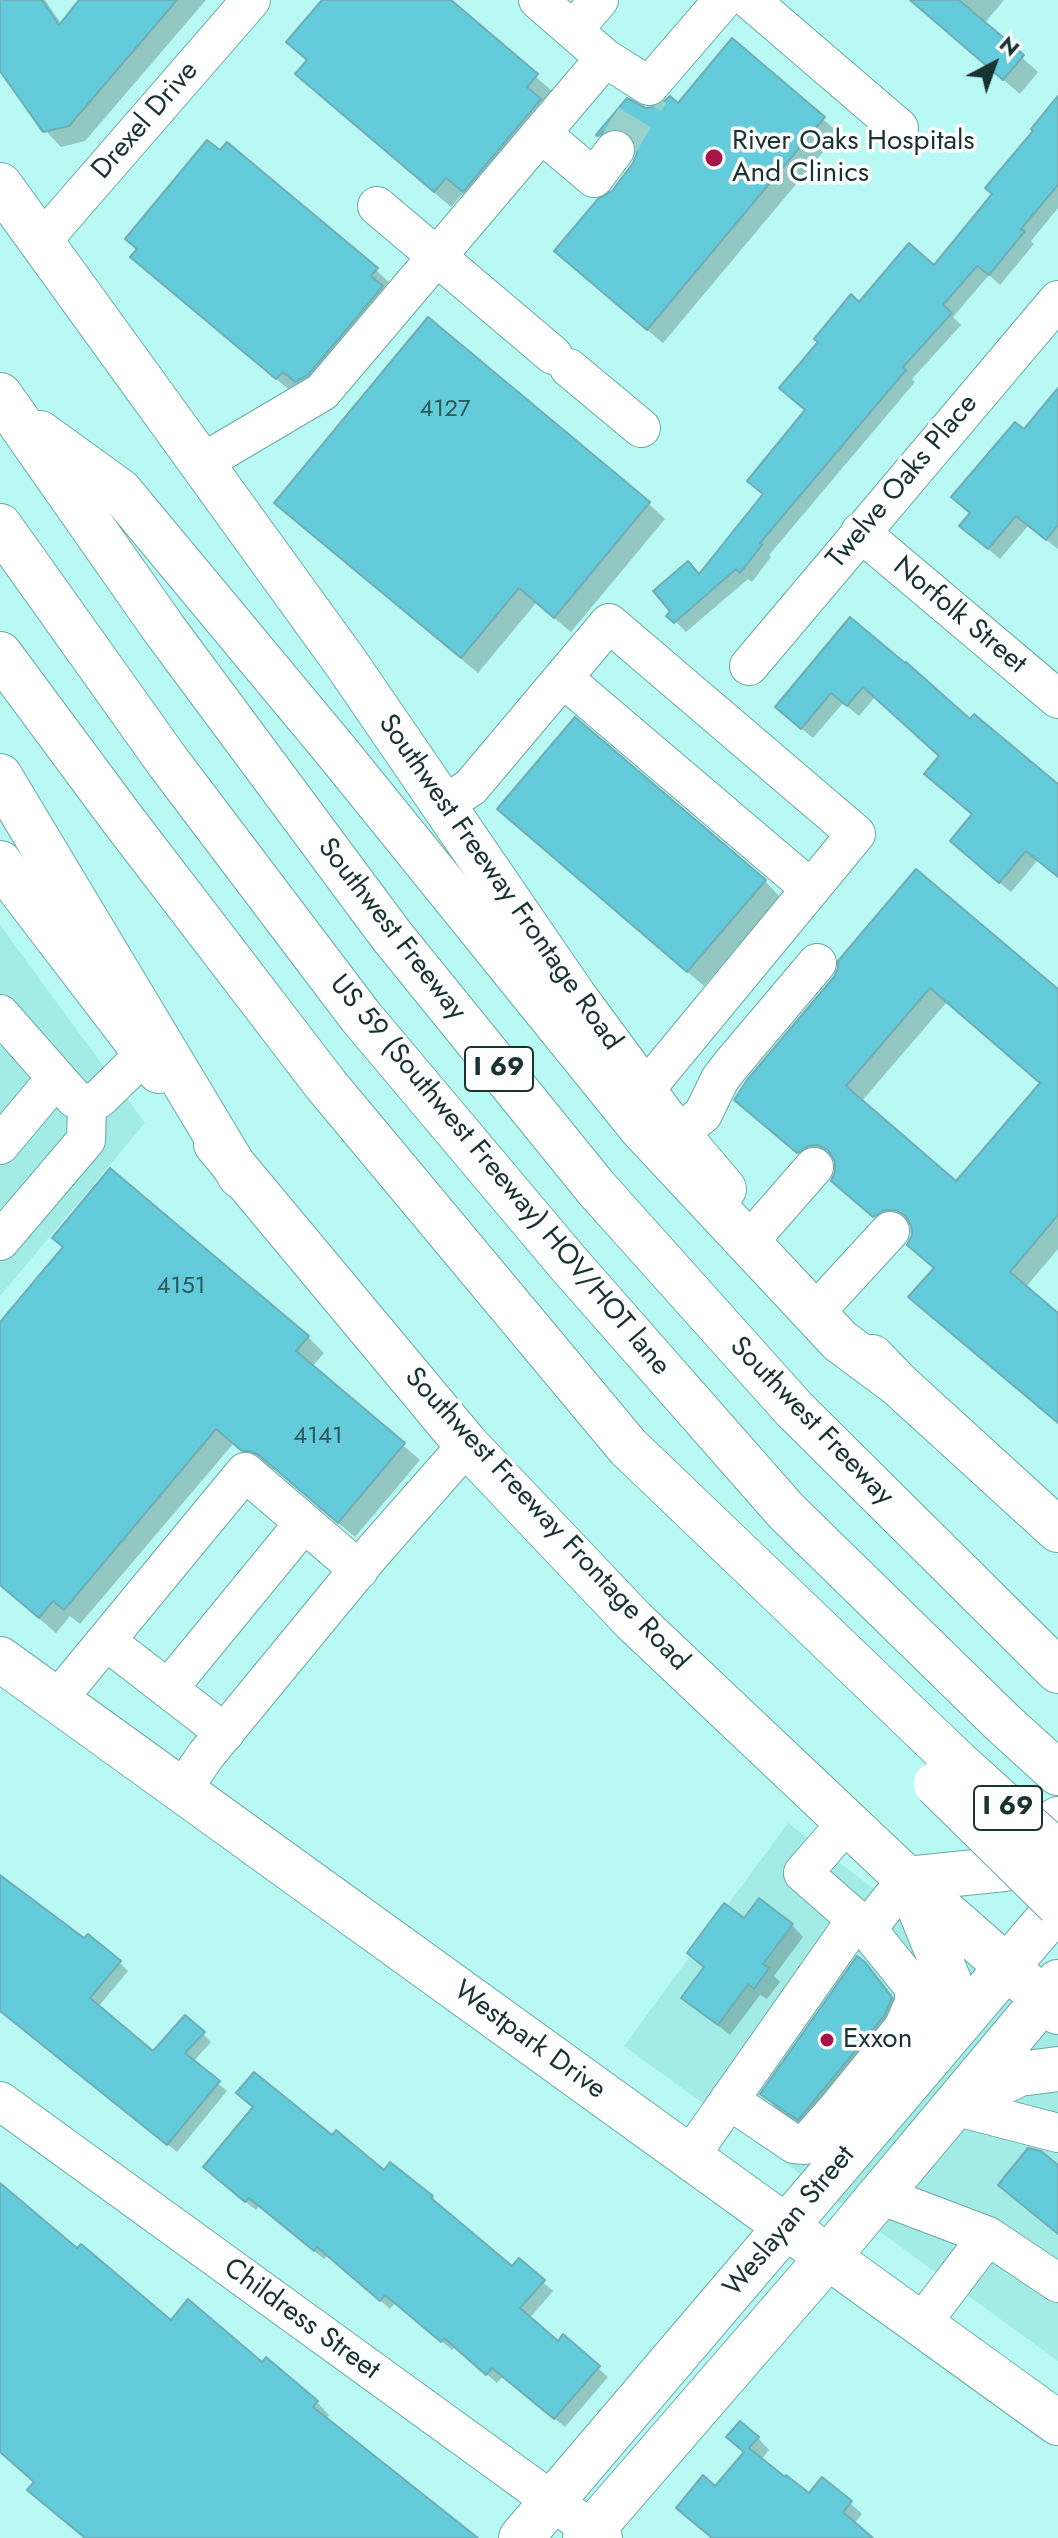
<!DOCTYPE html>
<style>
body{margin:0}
#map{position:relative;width:1058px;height:2538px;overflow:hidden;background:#b8f9f3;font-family:Jost,sans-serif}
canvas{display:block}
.north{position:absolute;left:954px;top:24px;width:80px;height:80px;-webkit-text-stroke:6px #fff;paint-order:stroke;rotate:41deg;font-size:22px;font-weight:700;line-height:32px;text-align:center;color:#193331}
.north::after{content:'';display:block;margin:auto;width:28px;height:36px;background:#193331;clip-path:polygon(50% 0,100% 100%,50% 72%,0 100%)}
</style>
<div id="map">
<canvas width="1058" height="2538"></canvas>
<div class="north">N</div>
</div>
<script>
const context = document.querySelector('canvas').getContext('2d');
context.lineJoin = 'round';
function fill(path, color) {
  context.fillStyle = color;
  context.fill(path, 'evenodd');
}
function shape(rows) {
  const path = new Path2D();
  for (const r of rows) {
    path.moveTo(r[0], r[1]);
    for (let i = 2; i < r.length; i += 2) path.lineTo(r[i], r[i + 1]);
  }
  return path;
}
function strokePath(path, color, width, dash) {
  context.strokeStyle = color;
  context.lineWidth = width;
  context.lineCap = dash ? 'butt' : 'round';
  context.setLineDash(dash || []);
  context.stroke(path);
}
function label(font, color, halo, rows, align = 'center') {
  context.font = font + ' Jost,sans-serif';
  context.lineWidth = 7;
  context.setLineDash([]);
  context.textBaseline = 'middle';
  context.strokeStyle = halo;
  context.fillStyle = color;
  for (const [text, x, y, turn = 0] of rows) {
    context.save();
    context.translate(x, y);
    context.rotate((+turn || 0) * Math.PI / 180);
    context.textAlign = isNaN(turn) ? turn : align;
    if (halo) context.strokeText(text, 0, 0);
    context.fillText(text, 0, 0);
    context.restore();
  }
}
fill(shape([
 [0,925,145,1123,0,1296],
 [788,1823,1058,2030,1058,2361,624,2046]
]), '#a2ece5');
fill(shape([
 [0,0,45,0,62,25,82,0,206,0,85,141,61,147,45,130,0,68],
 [325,0,448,0,552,91,542,103,555,116,479,206,463,193,451,207,314,90,309,61],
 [910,0,1004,0,984,24,1038,72,1020,94],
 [732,41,839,133,663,343,571,266,613,193,634,164,639,154,637,144,621,144,614,150,598,135,627,100,646,110,678,106],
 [1058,100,1058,208,1031,241,1034,244,1000,285,989,275,953,317,961,325,912,379,915,382,769,555,771,557,752,582,748,579,686,632,669,615,764,495,860,304,934,268,995,195],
 [376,270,392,285,397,303,293,393,149,273],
 [428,320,649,504,665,519,571,632,536,603,478,673,292,519,277,503],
 [1058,391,1058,549,1028,526,1000,559,973,536,1025,432],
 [850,620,970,722,1058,786,1058,877,1038,860,1011,892,963,852,974,815,941,757,875,697,859,716,843,703,813,738,789,718],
 [515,825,765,881,780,897,704,986],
 [836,978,1058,991,1058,1249,1025,1288,1058,1315,1058,1423,911,1297,935,1269,909,1245,914,1235,913,1225,901,1225,890,1231,833,1181,837,1172,837,1161,824,1161,814,1167,753,1116],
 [947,1002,1042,1084,956,1184,861,1102],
 [110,1171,308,1337,324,1353,312,1367,420,1460,355,1537,277,1471,267,1466,259,1466,233,1444,80,1624,70,1616,56,1633,0,1585,0,1325,65,1248],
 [0,1879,84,1941,119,1962,128,1971,98,2007,153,2053,186,2017,211,2042,193,2062,227,2091,177,2152,0,2010],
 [744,1921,792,1925,803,1937,774,1976,780,1982,767,1999,760,1995,730,2035,684,1998,706,1968,690,1953],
 [864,1964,881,1981,907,2015,814,2134,778,2110,763,2094],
 [333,2138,385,2172,432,2197,441,2207,440,2208,512,2269,519,2261,553,2291,529,2319,558,2343,563,2337,608,2377,565,2427,503,2376,497,2383,455,2346,452,2350,395,2303,390,2309,328,2255,324,2259,259,2206,256,2210,215,2177],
 [0,2192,171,2323,262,2364,317,2402,329,2415,325,2420,475,2538,85,2538,36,2483,0,2451],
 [729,2437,758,2438,769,2450,761,2460,809,2496,850,2503,862,2514,854,2524,870,2538,712,2538,679,2508,716,2489,745,2453]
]), '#0003');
const building = shape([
 [0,0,42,0,59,25,79,0,177,0,69,126,43,132,0,71,0,0],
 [322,0,451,0,538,74,527,87,541,99,463,192,446,178,434,192,295,74,307,60,286,42,322,0],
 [910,0,959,0,1024,55,1003,80,910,0],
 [732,38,825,117,647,330,554,251,598,199,612,191,633,163,637,153,635,141,628,132,617,128,606,130,598,136,596,135,627,98,646,108,658,106,670,96,678,103,732,38],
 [1058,96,1058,185,1021,229,1025,231,989,275,977,266,943,305,952,313,903,367,906,370,760,543,762,545,740,573,736,569,674,623,666,616,670,611,653,591,688,561,699,574,763,494,747,481,805,410,779,388,818,342,814,339,851,294,859,302,909,243,934,265,992,194,985,188,1033,131,1031,129,1058,96],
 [207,140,220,150,227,142,378,268,371,276,383,286,308,375,295,382,283,372,276,379,130,257,137,249,125,239,207,140],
 [428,317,650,502,554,618,519,588,461,658,274,503,428,317],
 [1058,388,1058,525,1046,540,1016,516,988,549,959,526,970,513,951,497,1015,422,1024,429,1058,388],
 [850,617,905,663,906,662,970,719,974,714,1058,784,1058,877,1026,851,999,883,950,841,972,814,924,774,939,756,863,687,847,706,831,693,801,729,775,707,850,617],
 [575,717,766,880,687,972,497,809,575,717],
 [916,869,1058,989,1058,1215,1010,1272,1058,1313,1058,1423,908,1297,934,1268,907,1245,912,1235,911,1225,905,1215,896,1210,884,1210,873,1217,831,1181,835,1172,835,1161,828,1150,817,1145,808,1146,797,1153,734,1100,747,1080,834,977,838,968,838,961,916,869],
 [930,988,1040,1083,956,1181,846,1086,930,988],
 [110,1168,309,1336,296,1351,405,1443,338,1523,259,1455,250,1451,242,1451,216,1429,64,1610,53,1601,39,1618,0,1585,0,1322,63,1247,52,1238,110,1168],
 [0,1875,84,1938,88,1934,121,1961,90,1998,153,2051,185,2015,205,2032,185,2053,220,2081,167,2145,0,2011,0,1875],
 [759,1898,793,1924,763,1964,769,1968,754,1989,748,1984,718,2025,681,1998,704,1967,687,1953,724,1903,744,1918,759,1898],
 [857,1956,866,1963,892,1998,884,2016,798,2120,760,2094,857,1956],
 [254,2072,332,2135,336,2130,384,2170,390,2162,433,2196,431,2198,512,2266,519,2258,545,2280,520,2308,558,2341,563,2334,600,2366,554,2419,492,2368,486,2375,444,2338,441,2342,385,2295,380,2301,317,2247,314,2251,249,2198,245,2202,203,2167,253,2107,236,2093,254,2072],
 [1028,2148,1041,2151,1058,2165,1058,2234,998,2185,1028,2148],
 [0,2183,77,2248,81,2244,171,2320,188,2299,262,2362,266,2357,318,2401,313,2407,478,2538,85,2538,27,2490,34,2482,0,2452,0,2183],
 [740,2421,759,2437,749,2448,785,2477,786,2475,809,2493,822,2477,852,2501,843,2512,873,2538,712,2538,676,2508,703,2475,715,2486,744,2452,726,2437,740,2421]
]);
fill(building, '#64cbda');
strokePath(building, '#6fadb7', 2);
strokePath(shape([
 [615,150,650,93]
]), '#98d1cc', 38, [38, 19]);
const minor = shape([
 [538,0,605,58,649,86,723,0],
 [750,0,899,128],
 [573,30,599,0],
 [541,133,594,178,615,150],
 [377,206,553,355],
 [41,242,251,0],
 [569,368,641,428],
 [200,464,322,392,605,58],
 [860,532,1058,699],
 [749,666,1058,300],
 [563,678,811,889],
 [444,805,471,787,609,623,856,834,644,1091],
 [0,1014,74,1098,87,1106,100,1098,146,1053],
 [678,1135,703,1114,720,1079,730,1066,817,963],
 [0,1145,56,1078],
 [759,1230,814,1167],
 [0,1241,86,1140,87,1106],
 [822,1305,890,1231],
 [106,1641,225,1733],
 [168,1689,304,1523],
 [57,1700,245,1472,359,1570],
 [182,1790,206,1755,372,1553,467,1445],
 [848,1821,803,1873,867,1929,907,1879],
 [729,2100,794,2144,805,2145,837,2109,903,2028,915,2001,913,1986,867,1929],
 [0,2101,603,2538],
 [954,2106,1058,2133],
 [690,2156,855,1921],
 [880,2195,988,2236,1058,2283],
 [921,2324,988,2236]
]);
const major = shape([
 [0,185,346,663,574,996,663,1117,724,1189],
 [0,863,159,1071],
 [216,1144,467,1445,634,1621,907,1879,1058,2012],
 [872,1357,898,1384,1058,1530],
 [0,1659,1058,2423],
 [907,1879,1004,1869,1058,1819],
 [913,1892,949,1981,950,1992,942,2042],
 [967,2100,1019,2074,1058,2069],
 [521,2538,1058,1907],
 [585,2538,828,2257,1058,1982]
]);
const highway = shape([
 [0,395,164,629,391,935,596,1188,794,1409,1058,1671],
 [40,433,120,491,337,752,641,1128,840,1341,898,1384],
 [0,526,168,762,361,1017,568,1263,786,1511,1002,1722,1058,1773],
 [0,654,120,816,326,1085,628,1447,957,1762],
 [0,776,240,1176]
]);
strokePath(minor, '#6aa9a3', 40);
strokePath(major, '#6aa9a3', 46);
strokePath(highway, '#6aa9a3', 46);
strokePath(minor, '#fff', 38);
strokePath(major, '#fff', 44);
strokePath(highway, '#fff', 44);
const highwayBridge = shape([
 [957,1762,1058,1853],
 [936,1784,1058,1904]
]);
strokePath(highwayBridge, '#6aa9a3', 46, []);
strokePath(highwayBridge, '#fff', 44);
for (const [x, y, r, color] of [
 [714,158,10,"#a81348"],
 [827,2040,8,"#a81348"]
]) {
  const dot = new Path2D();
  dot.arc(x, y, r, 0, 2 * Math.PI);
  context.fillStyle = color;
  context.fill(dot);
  strokePath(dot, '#fff', 3);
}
label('24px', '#2c595b', null, [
 ["4127",445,410],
 ["4151",181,1287],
 ["4141",318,1437]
]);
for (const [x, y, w] of [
 [499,1069,68],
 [1008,1808,68]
]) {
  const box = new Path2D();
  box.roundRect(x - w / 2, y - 22, w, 44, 6);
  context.fillStyle = '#fff';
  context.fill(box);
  strokePath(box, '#193331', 2);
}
label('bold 26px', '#193331', null, [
 ["I 69",499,1069],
 ["I 69",1008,1808]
]);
label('28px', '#193331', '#fff', [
 ["Drexel Drive",146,121,-49],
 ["Twelve Oaks Place",903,482,-50],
 ["Norfolk Street",959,616,40],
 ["Southwest Freeway Frontage Road",499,883,55],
 ["Southwest Freeway",391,930,52],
 ["US 59 (Southwest Freeway) HOV/HOT lane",499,1176,50],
 ["Southwest Freeway",811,1422,46],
 ["Southwest Freeway Frontage Road",546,1520,47],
 ["Westpark Drive",529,2041,36],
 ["Weslayan Street",790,2222,-50],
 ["Childress Street",301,2320,36]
]);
label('28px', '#193331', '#fff', [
 ["River Oaks Hospitals",732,142],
 ["And Clinics",732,174],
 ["Exxon",843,2040]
], 'left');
</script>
